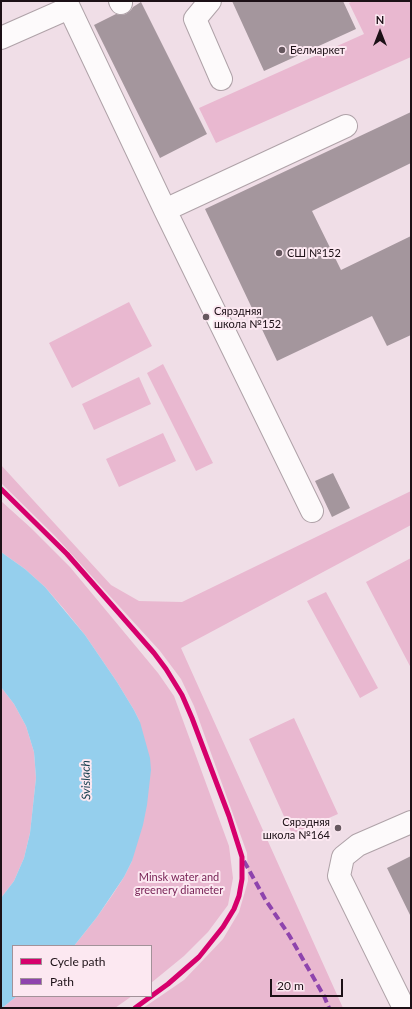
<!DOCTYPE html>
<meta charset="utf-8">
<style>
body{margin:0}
#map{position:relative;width:412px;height:1009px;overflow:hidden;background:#f0dee7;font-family:Lato,sans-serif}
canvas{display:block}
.frame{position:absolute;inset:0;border:2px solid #1c1016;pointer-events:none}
.legend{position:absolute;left:12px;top:945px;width:140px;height:52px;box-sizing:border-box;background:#fce8f1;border:1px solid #a29299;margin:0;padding:5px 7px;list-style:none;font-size:12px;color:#1c1016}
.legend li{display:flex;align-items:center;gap:8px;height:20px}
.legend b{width:20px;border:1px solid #a29299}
.north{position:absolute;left:360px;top:12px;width:40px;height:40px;-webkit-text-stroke:3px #fce8f1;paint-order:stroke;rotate:0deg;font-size:11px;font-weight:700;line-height:16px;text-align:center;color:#1c1016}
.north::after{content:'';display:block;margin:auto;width:14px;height:18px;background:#1c1016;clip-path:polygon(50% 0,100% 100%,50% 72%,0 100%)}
.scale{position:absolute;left:270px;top:979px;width:73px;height:18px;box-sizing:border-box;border:2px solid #1c1016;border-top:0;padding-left:5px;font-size:12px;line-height:14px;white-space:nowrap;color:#1c1016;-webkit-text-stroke:3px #fce8f1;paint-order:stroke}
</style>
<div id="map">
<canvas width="412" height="1009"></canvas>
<div class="frame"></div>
<ul class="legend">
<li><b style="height:5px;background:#d6006c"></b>Cycle path</li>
<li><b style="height:5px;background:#8e44ad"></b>Path</li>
</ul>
<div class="north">N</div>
<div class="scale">20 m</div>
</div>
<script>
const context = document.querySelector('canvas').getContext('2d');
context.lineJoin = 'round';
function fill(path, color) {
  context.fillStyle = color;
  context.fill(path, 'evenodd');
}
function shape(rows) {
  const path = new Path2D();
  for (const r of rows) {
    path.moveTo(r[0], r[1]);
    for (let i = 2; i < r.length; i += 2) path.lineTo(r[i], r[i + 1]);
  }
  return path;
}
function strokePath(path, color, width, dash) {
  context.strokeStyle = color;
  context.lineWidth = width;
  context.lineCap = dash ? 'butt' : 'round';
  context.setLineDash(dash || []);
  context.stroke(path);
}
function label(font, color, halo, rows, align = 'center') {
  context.font = font + ' Lato,sans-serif';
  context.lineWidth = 4;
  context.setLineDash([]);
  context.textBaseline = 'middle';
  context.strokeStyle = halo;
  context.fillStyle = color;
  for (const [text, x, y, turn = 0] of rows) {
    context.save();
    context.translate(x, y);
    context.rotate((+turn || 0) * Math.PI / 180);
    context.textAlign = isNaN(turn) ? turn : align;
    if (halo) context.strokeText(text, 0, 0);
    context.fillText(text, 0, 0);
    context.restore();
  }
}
fill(shape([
 [353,1,411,1,411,57,216,143,199,108,364,34,349,3],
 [129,302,152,346,72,388,49,343],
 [163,364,213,463,196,471,147,373],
 [139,377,151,404,94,430,82,404],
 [163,433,176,461,119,487,106,459],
 [1,465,111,585,139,601,182,602,411,491,411,525,181,648,343,1008,143,1008,184,980,223,939,239,912,248,881,247,853,194,706,181,679,160,651,55,536,1,483],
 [1,501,31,528,70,567,158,673,174,696,229,846,233,878,228,905,208,932,184,956,151,983,151,946,74,946,97,917,113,894,124,877,132,861,140,722,134,710,117,682,85,635,64,609,45,587,25,569,1,552],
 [411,558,411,668,366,582],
 [326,592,378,688,360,698,307,601],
 [1,687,14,704,26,726,34,752,36,778,30,833,24,858,14,881,1,898],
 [294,718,338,814,292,834,249,739],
 [17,996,132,996,115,1008,2,1008]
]), '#e9b8d0');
fill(shape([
 [1,552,25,569,45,587,85,635,117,682,134,710,140,722,150,758,151,770,147,805,143,825,132,861,124,877,97,917,74,946,13,946,13,996,17,996,2,1008,1,898,14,881,24,858,30,833,36,778,34,752,26,726,14,704,1,687]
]), '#95cfed');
fill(shape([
 [232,1,343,1,356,29,264,71],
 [141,2,207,134,160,158,94,25,116,14,121,15,126,14,131,10,133,7],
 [411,112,411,163,312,211,341,270,411,236,411,335,387,346,372,316,277,361,205,209],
 [333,473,350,508,332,517,315,481],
 [411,856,411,917,387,868]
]), '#a4969d');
const minor = shape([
 [66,1,165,210,312,511],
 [120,1,121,3],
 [210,1,195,19,221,79],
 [1,38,69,8],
 [165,210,346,126],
 [404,1008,339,876,343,857,358,845,411,822]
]);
strokePath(minor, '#afa2a8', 24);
strokePath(minor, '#fdfafb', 22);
strokePath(shape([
 [244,861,265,899,289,935,324,996,329,1008]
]), '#8e44ad', 4, [8, 4]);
strokePath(shape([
 [1,489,67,554,154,653,166,669,182,695,192,718,229,816,242,857,242,879,239,896,234,909,223,927,199,957,168,984,135,1008]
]), '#d6006c', 5);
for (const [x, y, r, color] of [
 [282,50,4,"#66585f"],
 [279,253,4,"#66585f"],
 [206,317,4,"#66585f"],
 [338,828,4,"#66585f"]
]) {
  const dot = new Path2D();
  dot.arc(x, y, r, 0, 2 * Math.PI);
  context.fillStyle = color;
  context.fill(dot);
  strokePath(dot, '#fce8f1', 1.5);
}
label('11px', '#1c1016', '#fce8f1', [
 ["Белмаркет",290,50],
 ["СШ №152",287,253],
 ["Сярэдняя",214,311],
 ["школа №152",214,324],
 ["Сярэдняя",330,822,"right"],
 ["школа №164",330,835,"right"]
], 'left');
label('11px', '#751e52', '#fce8f1', [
 ["Minsk water and",179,877],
 ["greenery diameter",179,890]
]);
label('italic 12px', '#123c4c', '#fce8f1', [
 ["Svislach",86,780,-91]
]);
</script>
